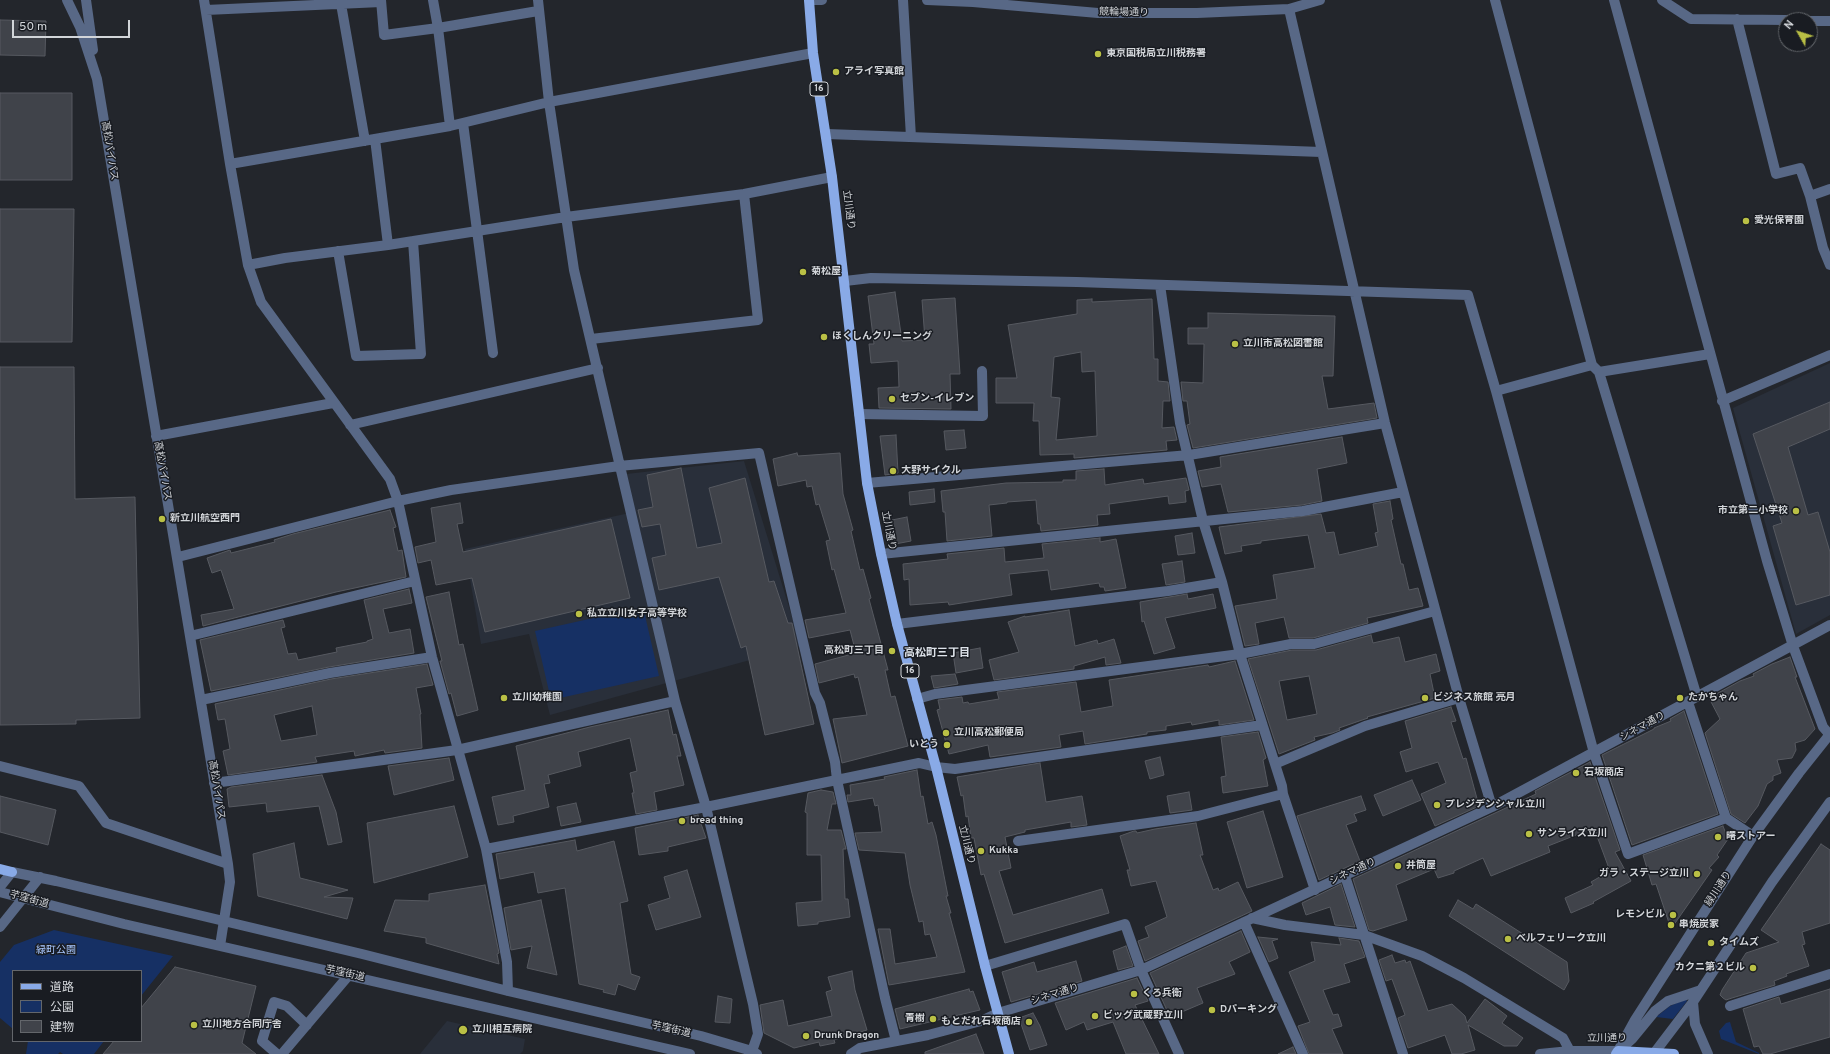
<!DOCTYPE html>
<meta charset="utf-8">
<style>
body{margin:0}
#map{position:relative;width:1830px;height:1054px;overflow:hidden;background:#23262c;font-family:Overpass,"Noto Sans JP",sans-serif}
canvas{display:block}
.legend{position:absolute;left:12px;top:970px;width:130px;height:72px;box-sizing:border-box;background:#191c22;border:1px solid #63666b;margin:0;padding:5px 7px;list-style:none;font-size:12px;color:#d2d5d9}
.legend li{display:flex;align-items:center;gap:8px;height:20px}
.legend b{width:20px;border:1px solid #63666b}
.north{position:absolute;left:1778px;top:12px;width:40px;height:40px;box-sizing:border-box;background:#191c22;border:1px solid #63666b;border-radius:50%;rotate:309deg;font-size:11px;font-weight:700;line-height:16px;text-align:center;color:#d2d5d9}
.north::after{content:'';display:block;margin:auto;width:14px;height:18px;background:#bac045;clip-path:polygon(50% 0,100% 100%,50% 72%,0 100%)}
.scale{position:absolute;left:12px;top:20px;width:118px;height:18px;box-sizing:border-box;border:2px solid #d2d5d9;border-top:0;padding-left:5px;font-size:12px;line-height:14px;white-space:nowrap;color:#d2d5d9;-webkit-text-stroke:3px #191c22;paint-order:stroke}
</style>
<div id="map">
<canvas width="1830" height="1054"></canvas>
<ul class="legend">
<li><b style="height:5px;background:#89aae7"></b>道路</li>
<li><b style="height:11px;background:#163064"></b>公園</li>
<li><b style="height:11px;background:#40434a"></b>建物</li>
</ul>
<div class="north">N</div>
<div class="scale">50 m</div>
</div>
<script>
const context = document.querySelector('canvas').getContext('2d');
context.lineJoin = 'round';
function fill(path, color) {
  context.fillStyle = color;
  context.fill(path, 'evenodd');
}
function shape(rows) {
  const path = new Path2D();
  for (const r of rows) {
    path.moveTo(r[0], r[1]);
    for (let i = 2; i < r.length; i += 2) path.lineTo(r[i], r[i + 1]);
  }
  return path;
}
function strokePath(path, color, width, dash) {
  context.strokeStyle = color;
  context.lineWidth = width;
  context.lineCap = dash ? 'butt' : 'round';
  context.setLineDash(dash || []);
  context.stroke(path);
}
function label(font, color, halo, rows, align = 'center') {
  context.font = font + ' Overpass,"Noto Sans JP",sans-serif';
  context.lineWidth = 3;
  context.setLineDash([]);
  context.textBaseline = 'middle';
  context.strokeStyle = halo;
  context.fillStyle = color;
  for (const [text, x, y, turn = 0] of rows) {
    context.save();
    context.translate(x, y);
    context.rotate((+turn || 0) * Math.PI / 180);
    context.textAlign = isNaN(turn) ? turn : align;
    if (halo) context.strokeText(text, 0, 0);
    context.fillText(text, 0, 0);
    context.restore();
  }
}
fill(shape([
 [1830,363,1830,615,1796,634,1733,408],
 [744,461,801,646,550,715,529,634,481,644,465,549,634,512,626,474],
 [447,1021,525,1039,523,1051,520,1054,420,1054]
]), '#292f3a');
fill(shape([
 [643,607,659,676,551,700,535,631],
 [54,930,118,944,173,956,141,996,141,971,13,971,13,1029,0,1018,0,962,14,945],
 [1686,999,1687,1001,1673,1019,1656,1017,1670,1006],
 [1730,1022,1736,1042,1759,1053,1759,1054,1721,1039,1719,1031,1726,1023],
 [28,1041,104,1041,94,1054,63,1054,60,1052,58,1054,26,1054]
]), '#163064');
const building = shape([
 [0,20,46,21,45,56,0,55,0,20],
 [0,93,72,93,72,180,0,180,0,93],
 [0,209,74,209,72,342,0,342,0,209],
 [895,292,902,341,925,340,922,300,955,298,960,374,950,374,951,409,879,408,878,388,899,387,898,361,871,363,869,344,874,344,868,296,895,292],
 [1092,299,1092,302,1152,299,1154,359,1158,359,1158,381,1168,382,1170,401,1163,401,1162,428,1174,427,1177,440,1166,441,1167,450,1074,458,1074,454,1040,455,1039,421,1033,421,1034,403,996,403,996,378,1017,378,1008,325,1077,314,1077,300,1092,299],
 [1081,352,1082,372,1095,371,1097,436,1056,440,1060,398,1051,397,1054,357,1081,352],
 [1208,313,1335,316,1333,376,1322,376,1328,409,1374,403,1377,418,1193,448,1187,425,1190,424,1187,401,1183,401,1181,382,1203,383,1204,344,1188,344,1188,328,1208,328,1208,313],
 [0,367,74,367,75,499,135,497,140,718,76,720,76,724,0,725,0,367],
 [1830,402,1830,429,1788,447,1808,515,1818,512,1830,552,1830,595,1796,605,1773,526,1782,523,1753,434,1830,402],
 [964,430,966,448,946,450,944,431,964,430],
 [896,435,898,473,885,475,880,436,896,435],
 [1342,437,1347,463,1317,469,1322,501,1302,505,1228,512,1221,484,1202,487,1198,471,1221,467,1220,457,1342,437],
 [797,453,798,456,840,453,843,494,853,530,851,531,860,570,863,569,871,598,869,599,888,670,885,670,891,697,895,696,908,746,842,763,833,719,867,715,858,677,855,678,854,674,819,683,815,664,856,653,850,630,809,638,805,620,846,613,834,569,832,570,826,541,830,540,819,504,816,505,812,486,807,487,806,480,778,486,773,459,797,453],
 [681,468,697,548,722,543,709,488,745,478,769,582,774,581,788,623,792,623,814,724,765,735,746,646,741,648,719,577,659,590,652,558,666,555,660,524,642,527,638,510,653,507,647,475,681,468],
 [1104,469,1105,485,1143,479,1144,484,1186,478,1189,490,1185,491,1186,502,1169,504,1168,496,1109,504,1110,514,1097,515,1098,525,1041,531,1040,524,1038,524,1036,500,1007,502,1007,503,989,505,992,536,947,541,945,512,943,512,941,491,1006,483,1063,482,1063,480,1076,480,1076,471,1104,469],
 [934,489,935,502,910,505,909,492,934,489],
 [1390,501,1393,519,1391,520,1401,564,1403,564,1409,590,1418,588,1423,606,1367,618,1368,623,1313,638,1289,638,1284,617,1255,623,1259,644,1245,646,1235,606,1277,599,1273,575,1315,568,1308,535,1261,541,1261,543,1241,546,1242,551,1225,554,1219,527,1321,514,1326,533,1334,532,1339,555,1378,546,1375,533,1378,532,1373,504,1390,501],
 [460,503,463,523,457,524,463,552,611,519,630,598,485,632,472,578,436,585,431,560,418,563,415,547,436,542,431,508,460,503],
 [390,510,396,527,393,528,398,551,402,550,406,577,336,592,203,626,201,615,234,609,221,570,212,573,207,558,230,550,231,553,275,542,274,540,293,534,390,510],
 [907,517,911,541,895,544,892,520,907,517],
 [1192,533,1195,553,1178,555,1175,536,1192,533],
 [1100,538,1100,542,1116,539,1126,588,1105,591,1104,587,1100,587,1099,583,1051,590,1048,570,1009,574,1012,595,949,605,948,602,910,605,909,579,904,580,903,564,948,559,947,554,1004,548,1005,562,1044,558,1042,544,1100,538],
 [1182,561,1185,582,1166,585,1162,564,1182,561],
 [409,589,412,603,383,609,389,633,410,629,414,653,329,667,211,691,200,640,283,620,285,627,281,628,288,654,296,653,298,660,337,652,336,648,367,642,367,641,373,639,364,600,409,589],
 [449,592,459,645,463,644,478,710,457,716,451,693,449,694,440,661,442,661,426,597,449,592],
 [1187,594,1188,599,1213,594,1216,608,1165,618,1175,648,1154,654,1144,621,1142,622,1140,602,1187,594],
 [1069,610,1075,646,1097,640,1098,644,1114,639,1121,663,1106,665,1105,657,1074,666,1074,669,994,680,989,660,1019,652,1008,622,1025,616,1025,617,1069,610],
 [1371,635,1373,643,1399,637,1405,662,1436,654,1440,671,1430,674,1435,698,1367,717,1368,718,1339,728,1340,730,1332,733,1314,737,1315,740,1279,754,1248,659,1292,650,1316,650,1371,635],
 [1309,676,1317,714,1287,720,1279,681,1309,676],
 [980,648,983,668,956,673,953,653,980,648],
 [1790,657,1797,677,1795,677,1815,729,1805,740,1795,743,1796,750,1792,758,1777,760,1781,773,1773,776,1773,780,1767,784,1758,806,1745,823,1731,814,1705,733,1720,719,1709,698,1740,681,1754,676,1753,674,1772,664,1790,657],
 [1235,661,1254,720,1219,725,1219,720,1192,725,1191,722,1166,726,1166,730,1147,732,1147,734,1085,744,1083,731,1059,735,1061,747,990,757,988,745,949,754,937,710,940,709,938,700,962,697,963,703,968,702,969,704,999,699,997,692,1076,682,1081,712,1113,706,1109,680,1208,665,1209,667,1235,661],
 [427,664,433,685,416,688,421,714,420,714,422,748,385,753,384,750,355,756,354,751,315,757,317,762,228,775,223,751,230,749,225,719,218,720,215,704,331,679,427,664],
 [312,706,317,735,281,741,274,715,312,706],
 [955,674,958,684,934,688,931,676,955,674],
 [1451,707,1456,721,1451,722,1463,759,1466,758,1479,806,1435,826,1421,794,1446,783,1438,762,1406,772,1400,752,1412,748,1405,721,1451,707],
 [668,710,673,735,676,734,681,756,677,756,684,785,654,792,657,810,636,814,632,793,634,793,630,773,637,771,630,738,578,752,581,766,548,775,550,783,544,784,549,807,513,816,514,822,498,825,492,797,525,790,516,746,590,727,668,710],
 [1684,711,1718,814,1632,845,1602,755,1654,729,1654,728,1671,721,1670,719,1684,711],
 [1258,732,1266,758,1263,760,1268,786,1223,793,1221,777,1226,776,1221,737,1258,732],
 [1160,757,1164,775,1150,779,1145,761,1160,757],
 [449,758,454,780,394,795,388,766,449,758],
 [1590,762,1620,850,1615,852,1631,881,1593,902,1594,903,1571,913,1565,898,1593,885,1591,882,1610,871,1594,828,1548,846,1550,852,1491,876,1483,858,1454,871,1454,873,1438,878,1434,869,1396,885,1407,920,1373,931,1369,930,1353,879,1536,794,1535,791,1590,762],
 [1040,763,1046,802,1082,796,1087,825,1071,827,1071,822,1025,830,1025,832,1005,837,1011,868,999,871,1013,915,1102,889,1109,913,1005,943,984,874,981,875,974,838,971,838,968,816,966,817,963,795,961,796,957,777,1040,763],
 [917,770,921,797,923,796,928,824,932,822,936,835,948,896,946,896,951,913,949,913,965,972,889,985,878,929,890,929,895,964,937,957,930,934,925,935,923,921,919,922,910,885,905,853,859,850,855,833,882,832,878,805,875,806,873,798,848,802,847,795,851,795,850,785,885,779,884,777,917,770],
 [322,775,336,812,342,842,328,845,319,806,267,812,266,803,229,807,227,789,231,787,322,775],
 [1412,780,1421,800,1383,816,1374,795,1412,780],
 [821,790,833,792,836,804,832,804,827,830,841,830,846,849,843,849,845,899,848,899,850,917,818,922,818,924,798,926,796,903,822,901,821,855,807,855,807,813,805,812,808,793,821,790],
 [1189,792,1192,810,1170,813,1167,796,1189,792],
 [0,796,56,810,48,845,0,832,0,796],
 [1361,796,1366,810,1354,814,1357,821,1346,825,1360,861,1319,880,1297,816,1361,796],
 [576,803,581,822,561,826,557,807,576,803],
 [454,806,468,857,374,883,367,823,454,806],
 [1263,811,1283,877,1247,888,1227,822,1263,811],
 [698,815,706,838,668,847,668,851,639,855,635,828,698,815],
 [1196,823,1203,855,1200,855,1213,890,1218,888,1219,891,1238,882,1252,911,1145,961,1138,941,1149,937,1145,927,1167,917,1156,881,1131,886,1127,870,1130,870,1120,836,1134,831,1136,831,1137,833,1155,829,1196,823],
 [1723,826,1728,839,1717,855,1719,857,1709,868,1712,870,1671,929,1656,884,1652,885,1643,855,1723,826],
 [575,840,577,851,614,841,628,901,620,903,631,974,640,977,635,990,618,984,615,995,603,992,604,990,579,984,565,888,538,893,534,872,500,879,496,854,575,840],
 [294,843,300,878,348,890,324,897,353,898,347,919,258,896,253,854,294,843],
 [1821,844,1830,850,1830,923,1802,932,1805,944,1802,945,1809,966,1786,974,1787,976,1774,981,1775,985,1732,998,1726,1000,1723,998,1720,995,1722,990,1746,953,1779,942,1761,930,1821,844],
 [687,870,701,917,656,930,648,905,670,898,664,877,687,870],
 [1341,884,1355,927,1335,925,1330,907,1306,915,1302,903,1341,884],
 [485,885,499,953,497,954,499,964,426,943,426,938,384,931,395,900,429,901,429,894,485,885],
 [541,900,557,975,527,968,532,946,511,950,504,908,541,900],
 [1458,900,1473,909,1476,904,1567,962,1569,981,1564,990,1449,916,1458,900],
 [1241,931,1250,952,1229,962,1235,974,1197,988,1203,1003,1170,1017,1150,973,1241,931],
 [1258,937,1278,939,1272,941,1278,958,1269,962,1258,937],
 [1339,938,1359,941,1365,957,1344,964,1350,982,1323,990,1333,1015,1338,1014,1342,1026,1332,1029,1343,1054,1309,1054,1298,1026,1310,1022,1289,972,1315,961,1311,942,1341,945,1339,938],
 [1126,946,1133,966,1118,970,1113,951,1126,946],
 [1392,955,1395,963,1405,960,1406,963,1410,961,1428,1011,1452,1004,1465,1016,1467,1023,1485,999,1507,1016,1502,1023,1523,1038,1517,1046,1504,1046,1468,1025,1475,1050,1461,1054,1452,1054,1445,1035,1408,1048,1398,1018,1405,1015,1392,979,1386,981,1379,960,1392,955],
 [1076,961,1082,981,1011,1002,1002,972,1034,962,1037,972,1076,961],
 [175,967,256,986,242,1043,256,1054,103,1054,114,1041,141,1041,141,1008,175,967],
 [852,971,855,990,867,1030,834,1040,835,1043,820,1046,819,1042,794,1048,764,1033,760,1005,783,1000,788,1026,832,1016,826,992,832,990,828,977,852,971],
 [1137,978,1148,1001,1135,1005,1159,1054,1126,1054,1113,1022,1087,1030,1084,1022,1066,1030,1055,1003,1137,978],
 [969,989,970,992,973,991,980,1010,900,1029,895,1009,969,989],
 [1830,989,1830,1037,1770,1054,1763,1054,1759,1046,1754,1047,1743,1009,1779,997,1781,1004,1830,989],
 [718,996,732,999,730,1023,715,1022,718,996],
 [1033,1013,1040,1026,1047,1045,1030,1050,1019,1018,1033,1013],
 [976,1034,984,1054,925,1054,925,1052,976,1034],
 [1293,1047,1296,1054,1278,1054,1293,1047]
]);
fill(building, '#40434a');
strokePath(building, '#565960', 1);
strokePath(shape([
 [67,0,80,27,97,79,228,864,230,882,220,946],
 [86,0,93,50],
 [204,0,230,164,248,265,261,302,390,479,398,501,432,657,486,849,507,962,508,991],
 [381,0,384,35,438,28,450,126],
 [433,0,438,28,538,11],
 [538,0,549,102,574,270,675,701,706,807,753,1004,758,1034,751,1054],
 [809,0,822,0],
 [903,0,911,137],
 [927,0,973,2,1098,13,1197,13,1289,9,1320,0],
 [1495,0,1592,365],
 [1614,0,1767,561,1793,646,1823,727,1830,735],
 [1662,0,1691,19,1786,20],
 [341,4,365,141],
 [1289,9,1385,423,1459,698,1492,807],
 [206,10,381,2],
 [1737,19,1776,174,1800,168,1810,196],
 [1810,21,1830,21],
 [463,123,493,353],
 [827,134,1321,152],
 [375,139,388,245],
 [230,164,450,126,549,102,813,53],
 [1830,189,1810,196,1823,248,1830,265],
 [338,251,356,356,421,354,413,241],
 [248,265,285,258,388,245,566,217,744,194,832,177],
 [845,281,871,278,1077,282,1468,295,1496,391,1594,753,1628,854,1726,818],
 [1160,285,1180,423,1203,521,1222,582,1240,654,1282,786,1283,794,1315,890],
 [591,339,758,320,744,194],
 [1599,372,1697,697],
 [1496,391,1592,365,1599,372,1710,354],
 [1722,401,1830,355],
 [859,414,983,416,982,371],
 [350,425,598,368],
 [156,436,333,403],
 [867,483,1189,455,1385,423],
 [881,554,1303,511,1403,492],
 [178,557,398,501,451,490,619,466,759,453,815,693,820,703,835,762,837,780,885,998,896,1041],
 [897,624,1168,591,1222,582],
 [190,636,415,581],
 [917,699,935,694,1240,654,1291,644,1314,644,1435,611],
 [201,700,330,673,432,657],
 [1688,702,1726,818,1753,836],
 [1275,764,1365,726,1459,698],
 [0,766,79,786,106,823,228,864],
 [214,783,457,750,675,701],
 [1018,841,1198,816,1283,794],
 [486,849,706,807,919,763,936,767,955,769,1262,725],
 [1345,876,1403,1054],
 [0,887,12,872,56,881,362,954,508,991,701,1036,752,1051,757,1054],
 [0,892,124,924,690,1054],
 [1252,918,1285,925,1364,935,1422,956,1464,978,1563,1038,1570,1051],
 [1244,922,1303,1054],
 [0,927,40,877],
 [985,966,1125,924,1141,970,1179,1054],
 [1693,1002,1695,1024,1708,1054],
 [1730,1006,1830,974],
 [1623,1047,1632,1039,1655,1011,1668,1001,1701,990],
 [1618,1051,1635,1020,1753,836,1799,773,1830,734],
 [1655,1052,1693,1002,1772,882,1830,802],
 [277,1054,262,1041,274,1002,287,1006,307,1025],
 [282,1054,349,975],
 [851,1054,860,1048,928,1035,981,1021,998,1013,1141,970,1492,807,1830,625],
 [1540,1054,1570,1051,1618,1051]
]), '#586886', 10);
strokePath(shape([
 [809,0,813,53,832,177,867,483,881,554,897,624,936,767,985,966,1009,1054],
 [0,869,12,872],
 [1616,1054,1618,1051,1674,1054]
]), '#89aae7', 10);
for (const [x, y, r, color] of [
 [1098,54,4,"#bac045"],
 [836,72,4,"#bac045"],
 [1746,221,4,"#bac045"],
 [803,272,4,"#bac045"],
 [824,337,4,"#bac045"],
 [1235,344,4,"#bac045"],
 [892,399,4,"#bac045"],
 [893,471,4,"#bac045"],
 [1796,511,4,"#bac045"],
 [162,519,4,"#bac045"],
 [579,614,4,"#bac045"],
 [892,651,4,"#bac045"],
 [504,698,4,"#bac045"],
 [1425,698,4,"#bac045"],
 [1680,698,4,"#bac045"],
 [946,733,4,"#bac045"],
 [947,745,4,"#bac045"],
 [1576,773,4,"#bac045"],
 [1437,805,4,"#bac045"],
 [682,821,4,"#bac045"],
 [1529,834,4,"#bac045"],
 [1718,837,4,"#bac045"],
 [981,851,4,"#bac045"],
 [1398,866,4,"#bac045"],
 [1697,874,4,"#bac045"],
 [1673,915,4,"#bac045"],
 [1671,925,4,"#bac045"],
 [1508,939,4,"#bac045"],
 [1711,943,4,"#bac045"],
 [1753,968,4,"#bac045"],
 [1134,994,4,"#bac045"],
 [1212,1010,4,"#bac045"],
 [1095,1016,4,"#bac045"],
 [933,1019,4,"#bac045"],
 [1029,1022,4,"#bac045"],
 [194,1025,4,"#bac045"],
 [463,1030,5,"#bac045"],
 [806,1036,4,"#bac045"]
]) {
  const dot = new Path2D();
  dot.arc(x, y, r, 0, 2 * Math.PI);
  context.fillStyle = color;
  context.fill(dot);
  strokePath(dot, '#191c22', 1.5);
}
for (const [x, y, w] of [
 [819,89,18],
 [910,671,18]
]) {
  const box = new Path2D();
  box.roundRect(x - w / 2, y - 7, w, 14, 3);
  context.fillStyle = '#191c22';
  context.fill(box);
  strokePath(box, '#d2d5d9', 1);
}
label('bold 9px', '#d2d5d9', null, [
 ["16",819,89],
 ["16",910,671]
]);
label('10px', '#d2d5d9', '#191c22', [
 ["競輪場通り",1124,13,1],
 ["高松バイパス",109,151,81],
 ["立川通り",848,210,83],
 ["高松バイパス",162,471,80],
 ["立川通り",888,531,79],
 ["シネマ通り",1643,727,-29],
 ["高松バイパス",216,790,81],
 ["立川通り",966,845,76],
 ["シネマ通り",1353,872,-25],
 ["緑川通り",1719,889,-57],
 ["芋窪街道",29,900,15],
 ["芋窪街道",345,974,13],
 ["シネマ通り",1055,995,-17],
 ["芋窪街道",671,1030,13],
 ["立川通り",1607,1039]
]);
label('bold 10px', '#d2d5d9', '#191c22', [
 ["東京国税局立川税務署",1106,54],
 ["アライ写真館",844,72],
 ["愛光保育園",1754,221],
 ["菊松屋",811,272],
 ["ほくしんクリーニング",832,337],
 ["立川市高松図書館",1243,344],
 ["セブン-イレブン",900,399],
 ["大野サイクル",901,471],
 ["市立第二小学校",1788,511,"right"],
 ["新立川航空西門",170,519],
 ["私立立川女子高等学校",587,614],
 ["高松町三丁目",884,651,"right"],
 ["立川幼稚園",512,698],
 ["ビジネス旅館 亮月",1433,698],
 ["たかちゃん",1688,698],
 ["立川高松郵便局",954,733],
 ["いとう",939,745,"right"],
 ["石坂商店",1584,773],
 ["プレジデンシャル立川",1445,805],
 ["bread thing",690,821],
 ["サンライズ立川",1537,834],
 ["曙ストアー",1726,837],
 ["Kukka",989,851],
 ["井筒屋",1406,866],
 ["ガラ・ステージ立川",1689,874,"right"],
 ["レモンビル",1665,915,"right"],
 ["串焼炭家",1679,925],
 ["ベルフェリーク立川",1516,939],
 ["タイムズ",1719,943],
 ["カクニ第２ビル",1745,968,"right"],
 ["くろ兵衛",1142,994],
 ["Dパーキング",1220,1010],
 ["ビッグ武蔵野立川",1103,1016],
 ["青樹",925,1019,"right"],
 ["もとだれ石坂商店",1021,1022,"right"],
 ["立川地方合同庁舎",202,1025],
 ["立川相互病院",472,1030],
 ["Drunk Dragon",814,1036]
], 'left');
label('10px', '#a8c7ff', '#191c22', [
 ["緑町公園",56,951]
]);
label('bold 11px', '#dee3ea', '#191c22', [
 ["高松町三丁目",937,654]
]);
</script>
